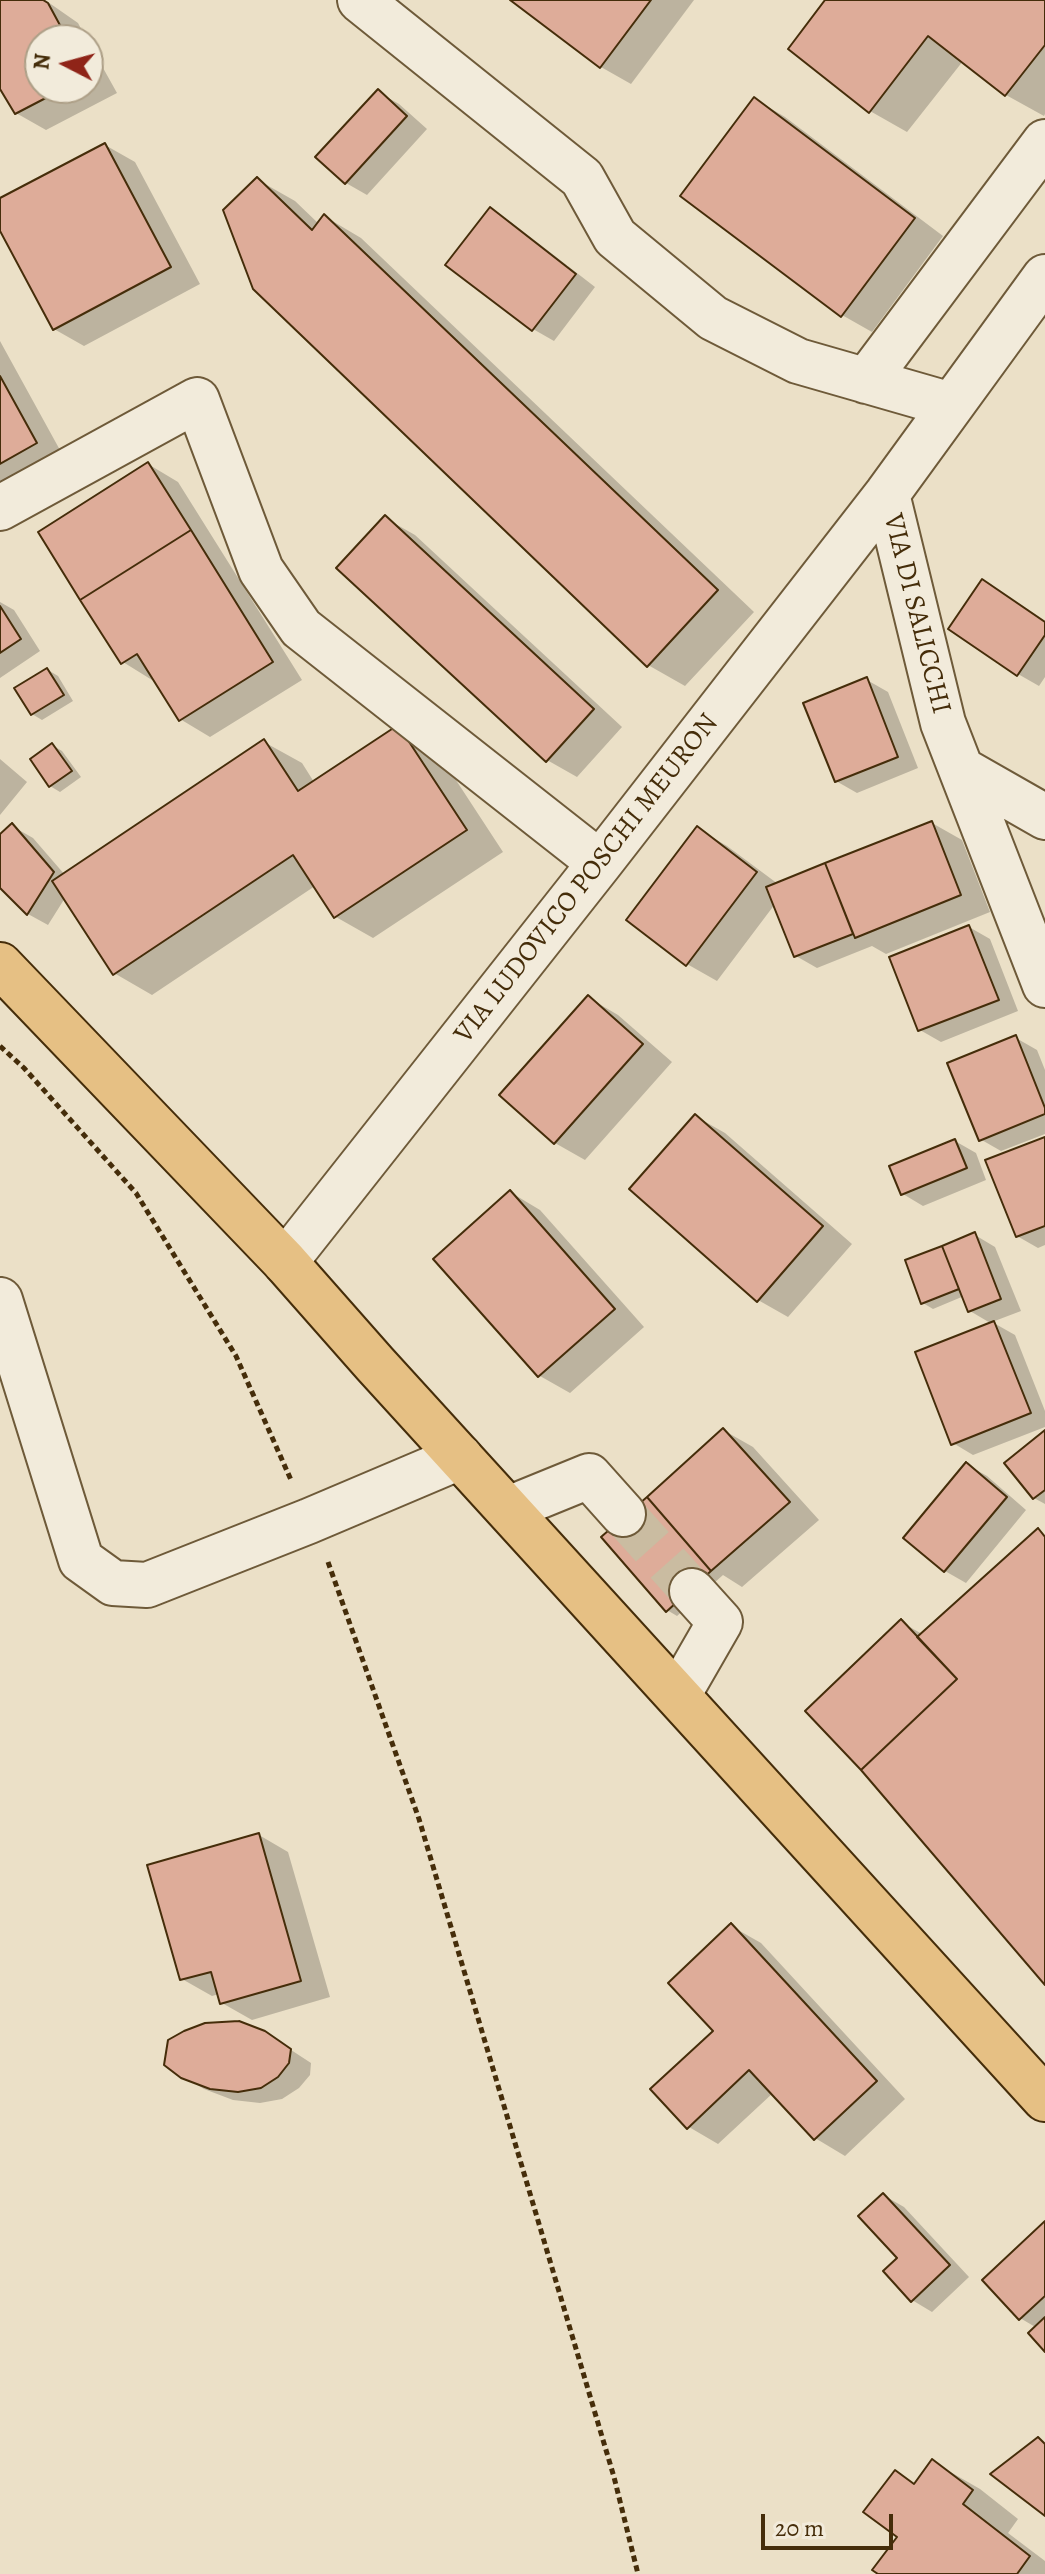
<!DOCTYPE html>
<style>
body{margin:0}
#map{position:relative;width:1045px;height:2574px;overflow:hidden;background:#ebe0c7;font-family:Alegreya,serif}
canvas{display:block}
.north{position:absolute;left:24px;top:24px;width:80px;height:80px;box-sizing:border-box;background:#f2ebdb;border:2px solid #ad9f87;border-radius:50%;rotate:276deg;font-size:22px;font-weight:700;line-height:32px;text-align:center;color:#452d0a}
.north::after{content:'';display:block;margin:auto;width:28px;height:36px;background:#8f2418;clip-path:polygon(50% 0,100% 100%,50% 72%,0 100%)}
.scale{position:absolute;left:761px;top:2514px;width:132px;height:36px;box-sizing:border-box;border:4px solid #452d0a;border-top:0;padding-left:10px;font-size:24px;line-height:28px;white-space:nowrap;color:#452d0a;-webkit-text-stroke:6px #f2ebdb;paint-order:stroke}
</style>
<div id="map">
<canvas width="1045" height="2574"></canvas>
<div class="north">N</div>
<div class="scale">20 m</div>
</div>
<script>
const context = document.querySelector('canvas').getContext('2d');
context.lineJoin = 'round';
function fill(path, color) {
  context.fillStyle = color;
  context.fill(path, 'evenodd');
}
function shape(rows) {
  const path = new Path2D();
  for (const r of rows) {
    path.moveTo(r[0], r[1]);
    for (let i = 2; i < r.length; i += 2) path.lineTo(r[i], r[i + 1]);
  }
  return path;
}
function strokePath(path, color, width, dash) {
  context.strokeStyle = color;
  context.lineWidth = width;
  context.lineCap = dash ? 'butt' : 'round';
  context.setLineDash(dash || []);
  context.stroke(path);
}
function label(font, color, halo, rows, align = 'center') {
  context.font = font + ' Alegreya,serif';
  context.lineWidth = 7;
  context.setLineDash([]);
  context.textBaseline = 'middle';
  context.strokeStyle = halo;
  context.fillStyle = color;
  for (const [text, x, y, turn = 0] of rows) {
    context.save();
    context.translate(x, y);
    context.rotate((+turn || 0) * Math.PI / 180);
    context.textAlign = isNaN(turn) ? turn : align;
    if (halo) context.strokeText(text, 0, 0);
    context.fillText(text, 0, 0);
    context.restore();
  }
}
fill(shape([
 [0,0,45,0,78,23,87,40,40,40,40,88,88,88,88,41,117,93,46,130,16,113,0,85],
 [514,0,694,0,631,84,601,67],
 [828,0,1045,0,1045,114,1044,116,1006,95,963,61,907,132,870,111],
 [378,92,399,104,427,129,367,195,346,183],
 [755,99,785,117,943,236,872,332,842,315],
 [105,145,135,162,200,284,84,346,54,329,0,227,0,201],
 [258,180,295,201,319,224,324,216,361,238,754,612,685,686,648,665],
 [490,210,511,222,595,287,554,341,533,329,448,264],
 [0,341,66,461,0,497],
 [148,464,178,482,302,680,210,737,180,719,155,678,152,680,123,662],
 [385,518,415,535,622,727,577,777,547,760],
 [0,602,14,610,40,651,0,678],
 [1045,622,1045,677,1039,686,1018,674],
 [48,670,58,676,73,701,42,720,32,714],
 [867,680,888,692,918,768,857,793,836,781],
 [398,727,435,748,503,852,373,938,336,917,315,886,152,995,114,973,65,898,48,925,28,914,0,885,0,837,12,826,33,838,65,875,264,742,302,763,314,782],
 [52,745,62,751,81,777,60,792,50,786],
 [0,759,27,782,0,815],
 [932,823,962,840,990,912,886,954,872,946,817,968,796,956,775,904,717,981,687,964,698,829,727,846,778,884],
 [969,927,990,939,1018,1011,941,1042,920,1030],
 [589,998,618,1015,672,1062,585,1160,555,1143],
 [1016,1038,1037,1050,1045,1070,1045,1134,1001,1151,980,1139],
 [695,1116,725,1133,852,1244,788,1317,758,1300],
 [1045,1139,1045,1245,1038,1248,1017,1236],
 [955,1141,976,1153,986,1180,923,1206,903,1194],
 [510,1192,540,1210,644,1327,570,1393,540,1376,436,1259],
 [975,1235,995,1247,1021,1311,992,1322,1015,1335,1045,1411,1045,1427,973,1455,953,1443,992,1324,970,1311,964,1296,933,1309,923,1303],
 [723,1430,753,1447,819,1520,742,1587,723,1575,677,1616,667,1610],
 [1045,1433,1045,1504,1034,1498],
 [966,1464,987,1476,1026,1510,966,1583,945,1571,906,1538],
 [1038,1531,1045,1535,1045,1982,901,1622,922,1634],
 [259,1835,288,1852,330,1997,252,2020,222,2003,219,1994,212,1996,182,1979],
 [731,1926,761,1943,905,2099,845,2156,815,2138,773,2093,718,2144,689,2127,715,2031],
 [265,2033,311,2063,310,2075,299,2088,282,2099,260,2103,233,2100,204,2089,182,2076],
 [883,2195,904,2207,969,2277,932,2312,912,2300],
 [1045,2224,1045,2349,1037,2328,1020,2318],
 [933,2462,980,2489,1018,2519,1008,2533,1045,2561,1045,2574,881,2574,900,2537,896,2473,916,2485]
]), '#0003');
const building = shape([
 [0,0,43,0,48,3,68,40,40,40,40,88,65,88,15,114,0,89,0,0],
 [510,0,651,0,600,68,510,0],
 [825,0,1045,0,1045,45,1005,96,928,36,869,113,788,49,825,0],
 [378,89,407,116,345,184,315,157,378,89],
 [754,97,915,218,841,317,680,196,754,97],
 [105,143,171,267,53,330,0,231,0,198,105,143],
 [257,177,312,230,324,214,718,590,647,667,253,289,223,210,257,177],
 [490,207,576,274,532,331,445,265,490,207],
 [0,376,37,443,0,464,0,376],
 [148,462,191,530,80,600,38,532,148,462],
 [385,515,594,709,546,762,336,568,385,515],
 [191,530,273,662,179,721,137,654,121,664,80,600,191,530],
 [982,579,1045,622,1045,635,1017,676,948,629,982,579],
 [0,606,21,639,0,653,0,606],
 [47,668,64,695,31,715,14,688,47,668],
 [867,677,898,757,835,782,803,703,867,677],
 [398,725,467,830,334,918,293,855,113,975,52,881,264,739,298,791,398,725],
 [52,743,72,771,49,787,30,759,52,743],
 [932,821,961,895,855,938,825,863,932,821],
 [12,823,54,872,27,915,0,888,0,834,12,823],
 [697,826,757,872,686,966,626,920,697,826],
 [825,863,853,934,794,957,766,887,825,863],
 [969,925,999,1000,918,1031,889,957,969,925],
 [588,995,643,1044,554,1144,499,1095,588,995],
 [1016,1035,1045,1108,1045,1114,979,1141,947,1063,1016,1035],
 [695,1114,823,1226,757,1302,629,1189,695,1114],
 [1045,1137,1045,1226,1016,1237,985,1160,1045,1137],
 [955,1139,967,1168,901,1195,889,1166,955,1139],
 [510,1190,615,1309,538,1377,433,1259,510,1190],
 [975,1232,1001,1299,968,1312,942,1246,975,1232],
 [942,1246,959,1289,921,1304,905,1260,942,1246],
 [994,1321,1031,1413,951,1445,915,1352,994,1321],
 [723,1428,790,1502,711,1571,647,1497,723,1428],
 [1045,1430,1045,1490,1033,1499,1004,1463,1045,1430],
 [966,1462,1007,1497,944,1572,903,1538,966,1462],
 [647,1497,711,1571,666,1612,601,1537,647,1497],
 [1038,1528,1045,1537,1045,1985,861,1770,957,1679,917,1637,1038,1528],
 [901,1619,957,1679,861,1770,805,1711,901,1619],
 [259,1833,301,1981,220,2004,211,1972,180,1980,147,1865,259,1833],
 [731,1923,877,2081,814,2140,749,2070,687,2129,650,2089,713,2031,668,1983,731,1923],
 [239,2021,265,2031,291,2049,289,2063,278,2077,261,2088,238,2092,210,2089,181,2078,164,2065,168,2040,184,2031,205,2023,239,2021],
 [883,2193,950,2265,911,2302,883,2271,897,2258,858,2216,883,2193],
 [1045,2221,1045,2296,1019,2320,982,2280,1045,2221],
 [1045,2317,1045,2352,1028,2333,1045,2317],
 [1038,2437,1045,2444,1045,2516,990,2474,1038,2437],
 [932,2459,973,2490,963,2504,1030,2556,1017,2574,878,2574,872,2570,897,2537,863,2512,895,2470,914,2484,932,2459]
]);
fill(building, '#deac99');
strokePath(building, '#452d0a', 2);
strokePath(shape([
 [623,1514,692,1591]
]), '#cabca1', 44, [44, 22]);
const minor = shape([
 [360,0,582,178,615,237,713,318,798,361,951,405],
 [866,381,1045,142],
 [887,494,943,723,1045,985],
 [0,508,197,400,261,570,301,628,600,863],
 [961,769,1045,817],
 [285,1262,600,863,887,494,1045,277],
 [0,1300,81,1560,113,1583,147,1585,309,1521,460,1457],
 [508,1509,589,1476,623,1514],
 [678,1695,720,1622,692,1591]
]);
const major = shape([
 [0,965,285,1262,375,1364,1045,2099]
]);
strokePath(minor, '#6e5a39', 48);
strokePath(major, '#452d0a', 48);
strokePath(shape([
 [0,1046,24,1068,136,1193,236,1356,291,1480],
 [328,1562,419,1819,614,2477,638,2574]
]), '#452d0a', 5, [6, 4]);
strokePath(minor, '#f2ebdb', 44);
strokePath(major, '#e6c084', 44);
label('28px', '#452d0a', '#f2ebdb', [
 ["VIA DI SALICCHI",916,614,76],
 ["VIA LUDOVICO POSCHI MEURON",587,879,-52]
]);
</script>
